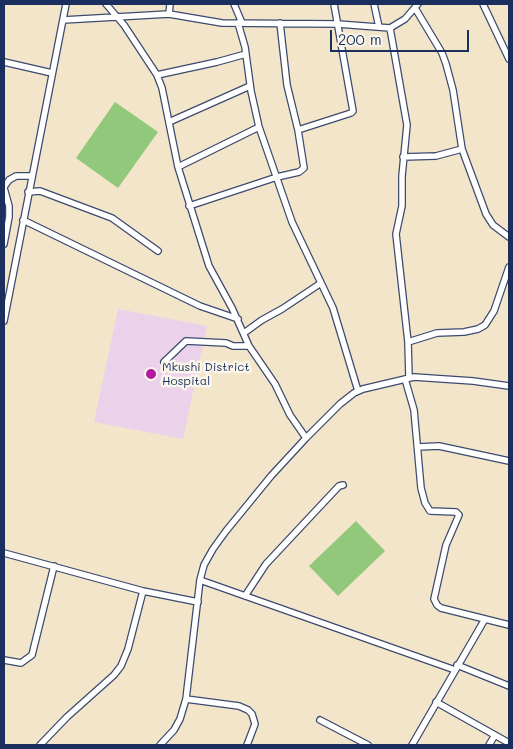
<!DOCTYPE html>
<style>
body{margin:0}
#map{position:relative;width:513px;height:749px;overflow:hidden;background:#f3e5ca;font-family:Mali,sans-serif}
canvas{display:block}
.frame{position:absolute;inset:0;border:5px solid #1b2f5e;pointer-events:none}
.scale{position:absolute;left:330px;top:30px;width:139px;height:22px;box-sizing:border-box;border:2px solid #1b2f5e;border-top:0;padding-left:6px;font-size:15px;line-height:18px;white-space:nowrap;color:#1b2f5e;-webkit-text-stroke:4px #fbf7ec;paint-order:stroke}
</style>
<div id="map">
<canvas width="513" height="749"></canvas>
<div class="frame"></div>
<div class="scale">200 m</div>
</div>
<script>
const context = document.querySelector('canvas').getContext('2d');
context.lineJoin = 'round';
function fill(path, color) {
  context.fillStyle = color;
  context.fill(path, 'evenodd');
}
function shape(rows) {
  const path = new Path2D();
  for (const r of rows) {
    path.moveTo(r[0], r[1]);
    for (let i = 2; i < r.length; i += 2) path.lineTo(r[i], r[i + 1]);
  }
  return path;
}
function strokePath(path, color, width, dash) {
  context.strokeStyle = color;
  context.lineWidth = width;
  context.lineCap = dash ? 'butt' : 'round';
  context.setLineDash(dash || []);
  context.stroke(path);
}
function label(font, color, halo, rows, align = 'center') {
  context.font = font + ' Mali,sans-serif';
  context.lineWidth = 5;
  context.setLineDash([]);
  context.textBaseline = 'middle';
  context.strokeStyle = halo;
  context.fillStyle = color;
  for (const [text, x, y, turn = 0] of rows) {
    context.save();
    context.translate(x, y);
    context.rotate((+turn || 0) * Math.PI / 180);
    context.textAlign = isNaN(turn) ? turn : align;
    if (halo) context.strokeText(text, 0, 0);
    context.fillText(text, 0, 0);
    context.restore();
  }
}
fill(shape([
 [118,309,207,326,183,439,94,422]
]), '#ecd1ea');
fill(shape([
 [115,102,158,132,118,188,76,158],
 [356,521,385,551,338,596,309,566]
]), '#91c87b');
const minor = shape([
 [106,4,124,25,157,75,162,88,178,167,209,266,232,308,249,346,275,384,290,415,306,438],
 [234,4,242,23],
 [374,4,379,27],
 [483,4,509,59],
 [415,8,442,53,446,64,453,90,462,149,486,214,493,225,509,237],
 [169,14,170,4],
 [63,20,169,14,222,23,338,24,390,28,405,19,418,4],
 [238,23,245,47,251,91,259,127,292,222,333,308,358,391],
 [390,28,407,125,402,176,402,206,396,234,408,342,409,378],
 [4,62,52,73],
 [157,75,217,62,246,54],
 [169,122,250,86],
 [298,130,351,113,353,111,334,4],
 [403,157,436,156,462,149],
 [178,167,259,127],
 [4,187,9,180,16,176,31,176],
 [4,188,9,206,9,217,4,244],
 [28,192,40,191,112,218,158,251],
 [189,206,277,177,299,172,304,168,298,130,287,85,280,23],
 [23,220,200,306,238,319],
 [4,321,66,4],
 [244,333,262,320,282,309,321,283],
 [408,342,437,333,464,332,478,329,485,325,494,311,509,267],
 [164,362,186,341,226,343,233,346,249,346],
 [405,379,414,410,421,488,425,503,430,511,456,512,459,515,446,545,434,599,437,605,441,608,485,619,412,745],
 [418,447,439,446,509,461],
 [4,553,143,591,198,602],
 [200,580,455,670],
 [245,596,266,564,339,486,343,485],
 [485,619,509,625],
 [4,660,21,663,32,655,54,566],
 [457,665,509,686],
 [186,699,239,706,248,710,252,714,255,724,247,745],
 [436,702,509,743],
 [320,720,368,745],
 [40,745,67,717,114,675,121,666,128,649,143,591],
 [160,745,174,730,180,719,186,699,200,580,204,565,213,549,226,531,271,476,306,438,340,404,354,393,363,389,414,377,473,381,509,386],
 [489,745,495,735]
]);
strokePath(minor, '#3b4a6e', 8);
strokePath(minor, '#fff', 5.5);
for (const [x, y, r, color] of [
 [151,374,6,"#b5179e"]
]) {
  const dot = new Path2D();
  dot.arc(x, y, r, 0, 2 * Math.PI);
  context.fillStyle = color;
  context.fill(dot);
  strokePath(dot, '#fbf7ec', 2);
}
label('12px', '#1b2f5e', '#fbf7ec', [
 ["Mkushi District",162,367],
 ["Hospital",162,381]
], 'left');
</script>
